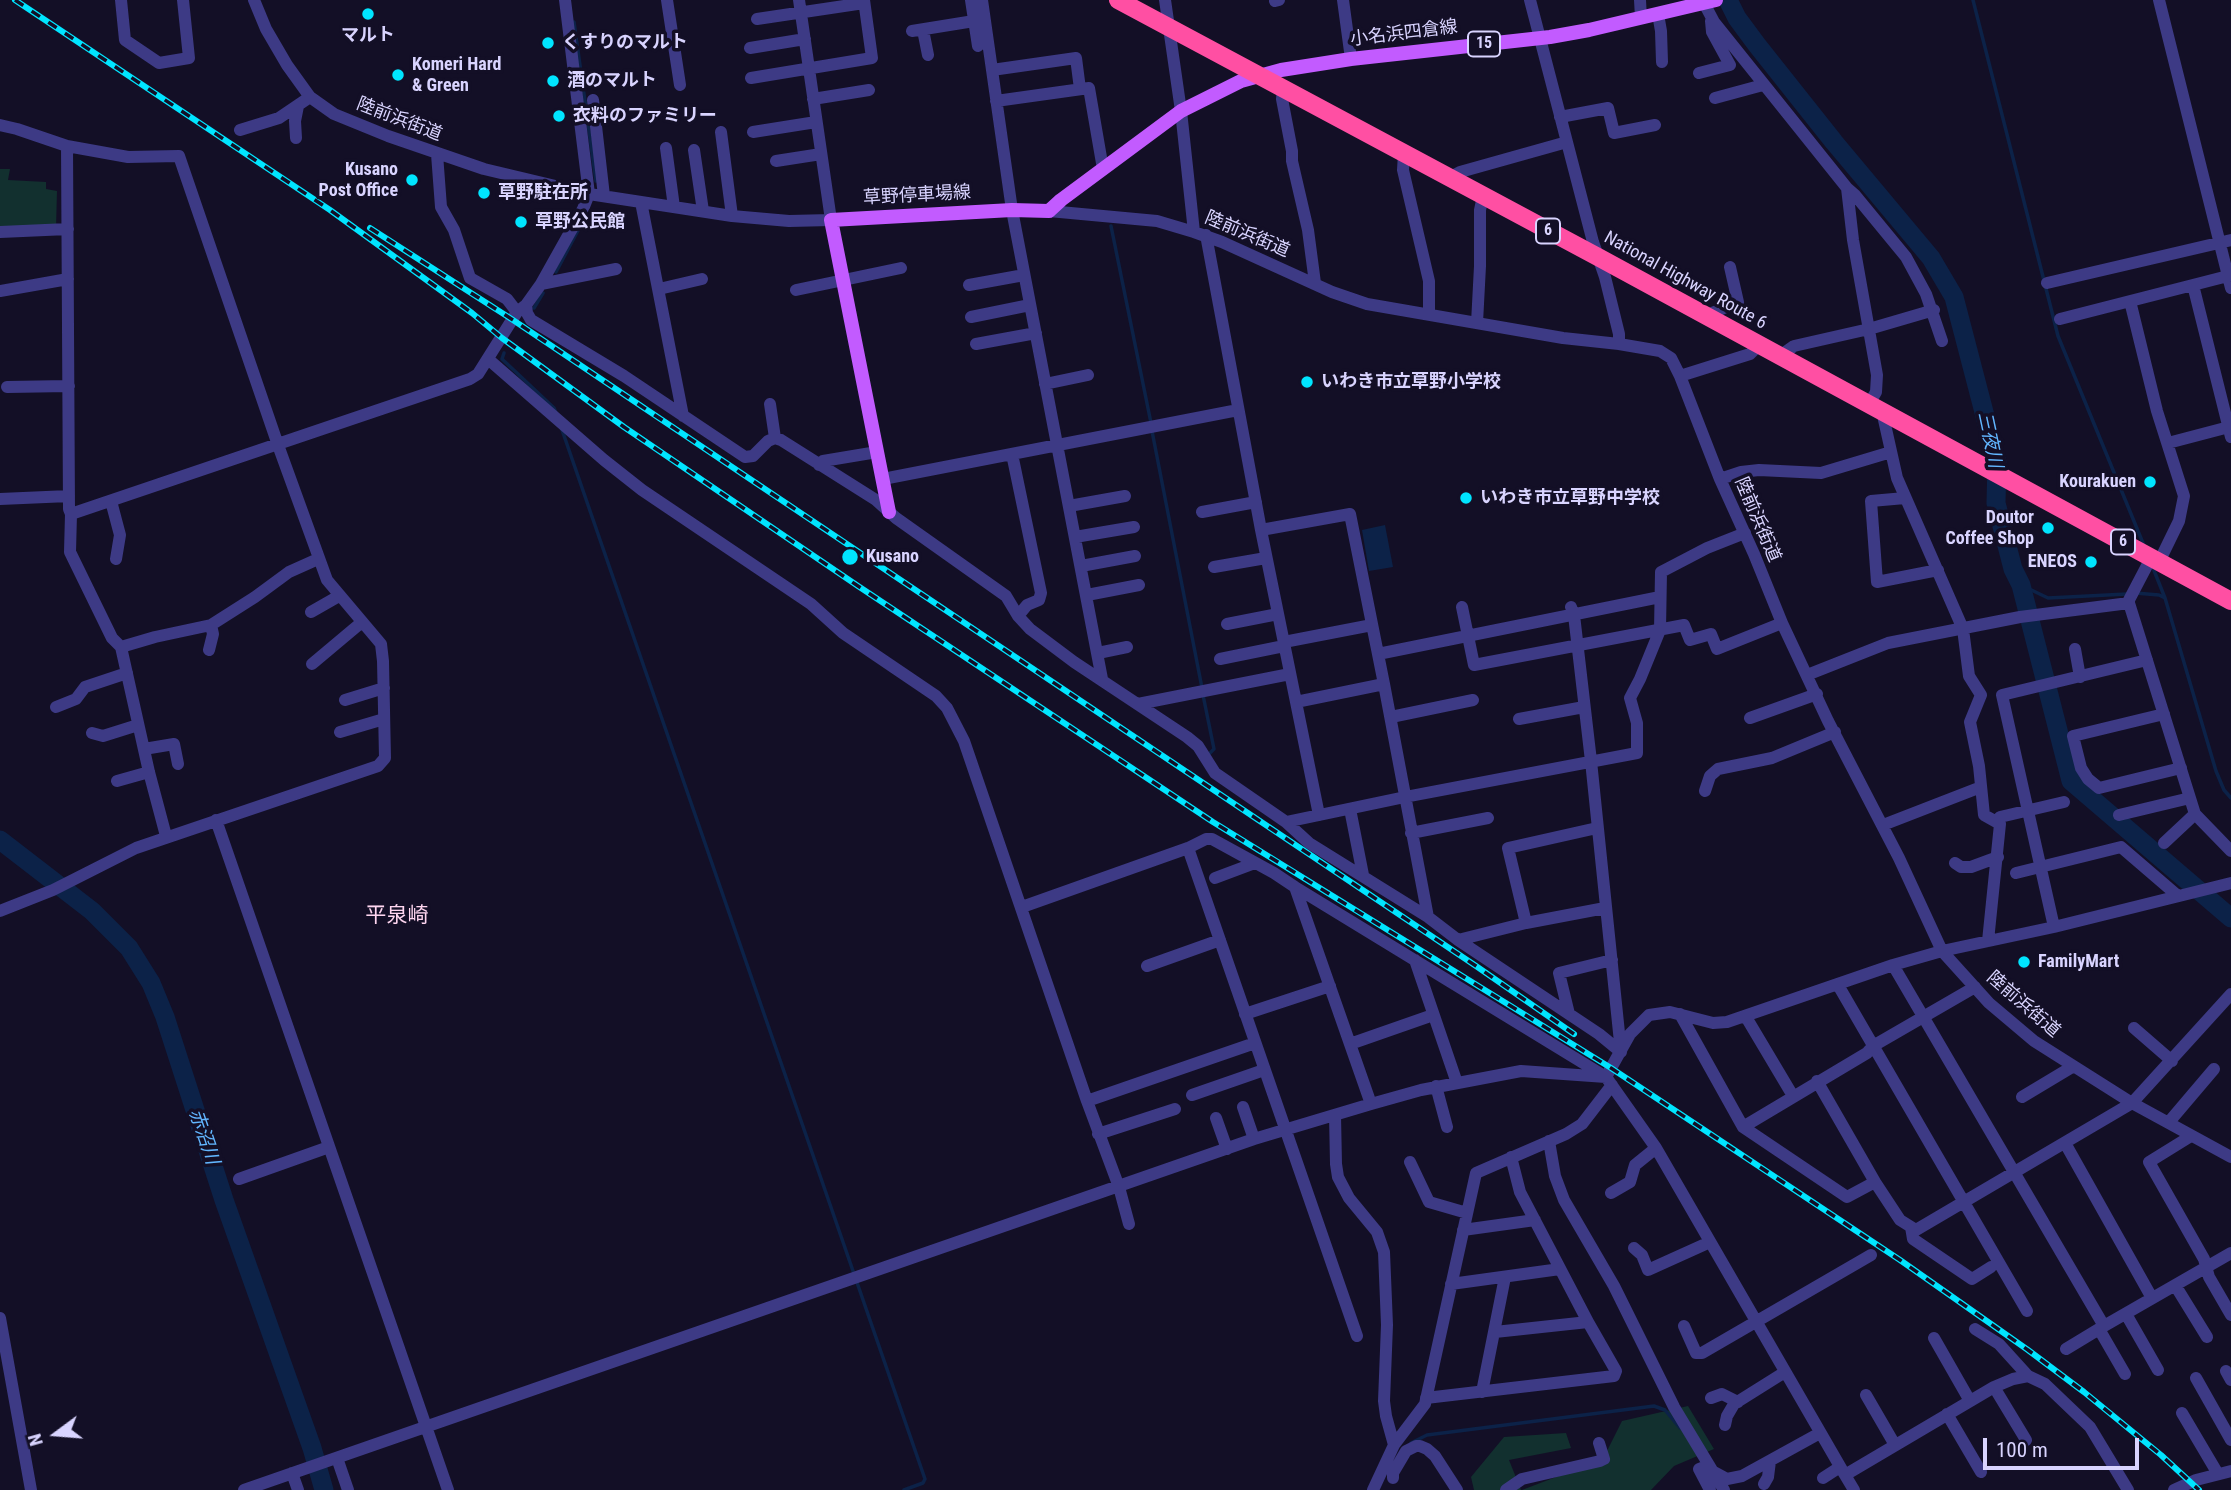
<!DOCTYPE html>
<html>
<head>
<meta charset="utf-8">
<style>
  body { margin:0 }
  #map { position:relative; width:2231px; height:1490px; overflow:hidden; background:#130f26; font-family:"Roboto Condensed",sans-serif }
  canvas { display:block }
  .north { position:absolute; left:21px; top:1399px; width:70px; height:70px; -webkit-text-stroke:5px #130f26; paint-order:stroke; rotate:254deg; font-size:19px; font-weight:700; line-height:28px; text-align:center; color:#d9d4ff }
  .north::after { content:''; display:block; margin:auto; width:24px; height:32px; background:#d9d4ff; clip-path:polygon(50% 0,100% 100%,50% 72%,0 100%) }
  .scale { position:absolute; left:1983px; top:1438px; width:156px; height:32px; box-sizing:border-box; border:4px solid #d9d4ff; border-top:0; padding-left:9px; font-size:21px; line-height:24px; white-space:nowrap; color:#d9d4ff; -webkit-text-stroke:5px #130f26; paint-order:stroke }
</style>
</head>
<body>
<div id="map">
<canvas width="2231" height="1490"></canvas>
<div class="north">N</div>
<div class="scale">100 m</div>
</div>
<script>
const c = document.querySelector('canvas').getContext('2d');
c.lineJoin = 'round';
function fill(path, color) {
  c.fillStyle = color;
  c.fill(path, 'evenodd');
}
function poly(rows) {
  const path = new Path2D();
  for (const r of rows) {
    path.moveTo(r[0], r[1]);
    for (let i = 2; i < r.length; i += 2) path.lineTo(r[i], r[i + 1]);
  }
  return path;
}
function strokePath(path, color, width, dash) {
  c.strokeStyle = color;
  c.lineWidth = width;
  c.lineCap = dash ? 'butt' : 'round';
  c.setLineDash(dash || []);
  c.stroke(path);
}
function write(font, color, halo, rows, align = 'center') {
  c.font = font + ' "Roboto Condensed","Noto Sans JP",sans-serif';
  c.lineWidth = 7;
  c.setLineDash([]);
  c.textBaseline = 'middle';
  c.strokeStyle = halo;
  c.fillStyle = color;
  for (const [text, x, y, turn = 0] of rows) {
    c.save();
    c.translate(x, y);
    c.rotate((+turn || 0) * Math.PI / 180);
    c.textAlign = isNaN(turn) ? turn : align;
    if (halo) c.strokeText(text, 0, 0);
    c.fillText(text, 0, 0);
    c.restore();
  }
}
const green = poly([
  [0,169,10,169,8,180,46,182,46,189,57,191,56,228,0,228],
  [1688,1406,1714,1449,1674,1466,1651,1490,1522,1490,1603,1459,1622,1421],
  [1566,1433,1571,1448,1509,1460,1521,1490,1474,1490,1471,1477,1504,1437]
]);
const water = poly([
  [1385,525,1393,567,1369,571,1362,530]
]);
const stream = poly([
  [1973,0,2058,336,2145,548],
  [574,22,596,181],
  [1111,226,1151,423],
  [556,272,583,221],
  [534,308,543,293],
  [504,353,502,359,554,408,556,413],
  [561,427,925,1479,923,1483,904,1490],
  [1152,431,1202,688],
  [2153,568,2165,598],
  [2021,585,2048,598,2127,594],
  [2135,593,2159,595,2165,598,2216,771,2224,790,2231,798],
  [1203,695,1214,749,1209,754],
  [1411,1443,1427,1435,1654,1406,1665,1410,1680,1428]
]);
const river = poly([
  [1728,0,1737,18,1757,45,1834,142,1931,258,1954,297,1997,462,1996,503,2013,569,2021,585,2071,781,2231,918],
  [0,840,92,911,129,948,151,983,165,1017,224,1200,312,1448,324,1490]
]);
const minor = poly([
  [121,0,125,40,159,63,189,58,183,0],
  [254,0,266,29,287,65,310,97,334,114,388,136,484,169,589,194,732,216,789,221,831,220,799,0],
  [565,0,589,194,583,209,541,284,526,305,527,313,531,320,624,376,745,457,753,456,768,441,775,438,781,440,876,500,896,518,1006,596,1018,616,1030,629,1074,662,1187,737,1198,746,1215,773,1286,822,1309,843,1428,917,1458,940,1599,1034,1621,1052],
  [667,0,680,85],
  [971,0,978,46],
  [982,0,1012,210,1102,679],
  [1165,0,1181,111,1194,232],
  [1343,0,1351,59],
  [1530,0,1593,242,1605,277,1619,334,1619,344],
  [1640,0,1641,18],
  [2159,0,2231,288],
  [1275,1,1279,0],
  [1704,3,1714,22,1847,188,1853,240,1877,375,1876,392,1869,404],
  [1658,14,1661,31,1662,62],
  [757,19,864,3],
  [923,30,928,55],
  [912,31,974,21],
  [750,48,805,39],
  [992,70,1076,58,1080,89],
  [1699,73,1730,65,1712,32,1711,21],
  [751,78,872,58,864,0],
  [1283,88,1282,99,1292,151,1292,161,1308,230,1315,283],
  [1715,98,1763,85],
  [813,99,869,90],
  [593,100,604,196],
  [996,101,1089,88,1103,169],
  [1560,117,1608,108,1614,133,1655,125],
  [0,125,17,129,67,146,128,157,179,156,278,445,327,580,381,644,383,661,385,758,378,766,136,848,53,890,0,911],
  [240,130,279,118,310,97],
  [721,132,732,216],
  [753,132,816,122],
  [296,138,295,121,298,106],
  [67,146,69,509,71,514,470,379,478,374,517,312,526,305],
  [666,148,674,207],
  [694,150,703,211],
  [1404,153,1403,170,1429,281,1429,313],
  [437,154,441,207,454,230,470,278,507,299,517,312],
  [776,161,821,154],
  [1449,178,1460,172,1567,142],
  [1847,188,1855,195,1906,257,1926,294,1942,341],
  [641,202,683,416],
  [1049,211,1157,221,1194,232,1222,242,1332,292,1367,304,1563,338,1619,344,1660,351,1671,358,1680,376,1720,479,1754,554,1782,623,1828,721,1899,858,1942,951,1989,1003,2034,1041,2132,1103,2231,1157],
  [0,232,68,229],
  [1206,235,1261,530,1319,815],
  [2047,283,2231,240],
  [541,284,616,269],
  [969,285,1024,275],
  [2193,285,2231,437],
  [659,289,702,279],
  [796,290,901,268],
  [0,291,68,279],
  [2130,301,2157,411,2184,496,2179,521,2159,562],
  [1705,316,1738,302,1730,267],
  [971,317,1030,305],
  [2060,319,2228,276],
  [1477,323,1480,266,1480,210,1483,196],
  [976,344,1036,333],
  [1780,356,1794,346,1869,329,1934,310],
  [488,359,604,460,642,490,811,604,843,633,936,696,947,708,964,741,1087,1101,1119,1187,1129,1224],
  [1680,376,1750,354,1759,345],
  [1045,384,1088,375],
  [7,387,69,386],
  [770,404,775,438],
  [1882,411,1897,478,1963,629,1969,676,1981,695,1970,722,1979,766,1984,815,2000,824,1988,941],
  [2168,443,2229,427],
  [1012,454,1041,593,1039,600,1027,605,1018,616],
  [819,465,823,461,877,452],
  [883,479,1238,410],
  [1720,479,1741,472,1759,470,1821,473,1891,452],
  [1905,498,1871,501,1877,582,1938,570],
  [0,499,69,496],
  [111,501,120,535,116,559],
  [1069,506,1125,496],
  [1202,512,1256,502],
  [71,514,70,552,112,638,121,647,149,772,166,836],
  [1261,530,1350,514,1384,684,1428,917],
  [1075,537,1134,527],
  [2151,558,2129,600,2129,603,2195,814,2231,851],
  [1081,566,1135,556],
  [1214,567,1266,558],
  [1087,595,1139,585],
  [1462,607,1474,665,1684,625,1690,640,1711,634,1717,649,1782,623],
  [1571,607,1574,615,1591,761,1621,1052],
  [311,612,339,596],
  [1227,624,1278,614],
  [1284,642,1372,625],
  [121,647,155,637,211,625,255,597,289,572,318,559],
  [2075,649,2080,677],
  [209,650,213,634,211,625],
  [1098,653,1127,647],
  [1378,654,1660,597],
  [1220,659,1284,646],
  [312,664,362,622],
  [1807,675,1888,643,2020,617,2129,603],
  [345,700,384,688],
  [1296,702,1384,684],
  [1138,704,1290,674],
  [56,707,76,699,85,687,127,673],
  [2164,714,2073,736,2081,768,2088,779,2099,788,2181,768],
  [1391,717,1473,700],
  [1750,718,1817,694],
  [1519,719,1584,707],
  [340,732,384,719],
  [92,733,103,736,138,725],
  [144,749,174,744,178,764],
  [117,781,149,772],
  [1705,791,1710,776,1718,769,1772,758,1835,732],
  [1350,809,1363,875],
  [2119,815,2190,798],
  [2000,817,2064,802],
  [216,820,448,1490],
  [1286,822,1405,797,1637,753,1637,723,1630,698,1640,679,1660,630,1661,572,1707,548,1745,533],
  [1883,825,1981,787],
  [1411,833,1488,818],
  [2164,843,2195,814],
  [1188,848,1357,1336],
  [1955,863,1961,867,1971,867,1998,857],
  [2016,873,2121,847,2178,896],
  [1215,878,1255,863],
  [1295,887,1606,1077,1656,1148,1845,1475,1994,1387,2013,1379,2028,1376,2045,1384,2090,1427,2128,1490],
  [1022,907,1188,848,1206,839,1212,839,1274,873,1295,887,1371,1104],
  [1526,923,1508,848,1597,828],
  [2054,927,2002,695,2147,660],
  [1458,940,1526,923,1605,908],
  [1415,960,1457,1083],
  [1893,965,2104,1326,2231,1253],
  [1147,966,1220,940],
  [1838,985,2027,1311],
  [1245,1014,1330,986],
  [1569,1014,1559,973,1612,960],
  [1680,1014,1743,1127,1847,1197,1875,1182],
  [1746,1017,1793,1096],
  [2134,1028,2172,1061],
  [1350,1044,1433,1015],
  [1817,1081,1875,1182,1900,1220,1916,1230,2132,1103,2231,994],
  [1436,1086,1447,1127],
  [1192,1095,1264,1070],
  [2022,1097,2072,1067],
  [1087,1101,1255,1043],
  [1243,1107,1254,1139],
  [1335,1115,1336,1164,1338,1177,1349,1198,1377,1232,1384,1252,1387,1325,1384,1401,1386,1416,1394,1445,1373,1490],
  [1216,1118,1227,1149],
  [2169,1122,2214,1069],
  [1743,1127,1867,1053,1873,1046,1975,987],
  [1098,1134,1175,1109],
  [2191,1136,2149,1162,2204,1259,2209,1277,2231,1315],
  [1549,1141,1555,1176,1564,1200,1614,1286,1674,1407,1724,1490],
  [2065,1143,2152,1298],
  [1410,1162,1429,1202,1467,1213],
  [239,1179,329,1147],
  [1611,1193,1630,1182,1635,1165,1656,1148],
  [1911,1227,1913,1239,1972,1279,1991,1267],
  [1463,1230,1535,1220],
  [1634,1248,1642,1255,1648,1270,1710,1242],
  [1451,1284,1560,1269],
  [2175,1285,2207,1337],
  [2126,1314,2158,1370],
  [0,1318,31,1490],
  [1684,1326,1696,1353,1702,1353,1871,1255],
  [1975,1329,1999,1344,2028,1376],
  [2099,1329,2125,1374],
  [1495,1332,1588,1322],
  [1934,1338,1970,1401],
  [2066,1349,2104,1326],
  [2226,1371,2231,1380],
  [2196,1378,2231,1440],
  [1994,1387,2026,1440],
  [1482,1392,1505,1277],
  [1866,1395,1895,1445],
  [1426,1398,1614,1376,1616,1371,1588,1322,1520,1192,1511,1157],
  [1711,1398,1722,1394,1738,1402],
  [2182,1413,2218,1474],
  [1947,1414,1981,1472],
  [1725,1425,1727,1416,1734,1404,1785,1372],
  [1394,1445,1425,1404,1476,1173,1566,1134,1582,1124,1612,1085],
  [337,1458,348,1490],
  [1709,1465,1699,1469,1710,1490],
  [1714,1472,1727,1479,1742,1476,1820,1433],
  [292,1473,298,1490],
  [1845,1475,1854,1490],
  [1393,1478,1393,1473,1406,1451,1416,1446,1420,1446,1427,1449,1435,1456,1457,1490],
  [1823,1478,1840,1467],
  [1764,1484,1768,1477,1770,1461],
  [244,1490,1254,1139,1371,1104,1421,1090,1521,1071,1606,1077,1630,1034,1649,1015,1670,1012,1713,1023,1727,1022,1893,965,1942,951,2054,927,2231,883],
  [1506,1490,1522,1479,1600,1461,1604,1459,1599,1443],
  [2174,1490,2196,1480,2231,1471]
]);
const major = poly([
  [889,512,831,220,1012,210,1049,211,1061,200,1181,111,1241,81,1281,70,1351,59,1550,37,1589,30,1716,0]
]);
const highway = poly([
  [1118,0,1598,257,2231,601]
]);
const rail = poly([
  [15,0,330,210,472,313,502,338,624,427,858,586,1213,822,1611,1068,1900,1260,2028,1350,2084,1392,2161,1455,2199,1490],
  [370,228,513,320,1476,966,1574,1034]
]);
const markers = [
  [368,14,7,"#00e5ff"],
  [548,43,7,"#00e5ff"],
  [398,75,7,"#00e5ff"],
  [553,81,7,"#00e5ff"],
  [559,116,7,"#00e5ff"],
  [412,180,7,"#00e5ff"],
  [484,193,7,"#00e5ff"],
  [521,222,7,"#00e5ff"],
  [1307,382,7,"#00e5ff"],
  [2150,482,7,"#00e5ff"],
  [1466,498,7,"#00e5ff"],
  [2048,528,7,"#00e5ff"],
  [850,557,9,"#00e5ff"],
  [2091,562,7,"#00e5ff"],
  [2024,962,7,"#00e5ff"]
];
const shields = [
  [1484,44,32],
  [1548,231,24],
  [2123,542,24]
];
const shieldNames = [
  ["15",1484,44],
  ["6",1548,231],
  ["6",2123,542]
];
const streetNames = [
  ["小名浜四倉線",1404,34,-7],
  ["陸前浜街道",399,120,21],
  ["草野停車場線",917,196,-3],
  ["陸前浜街道",1247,235,23],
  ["National Highway Route 6",1685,281,29],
  ["陸前浜街道",1757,520,67],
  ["陸前浜街道",2023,1005,41]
];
const poiNames = [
  ["マルト",368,36,"center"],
  ["くすりのマルト",562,43],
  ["Komeri Hard",412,65],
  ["& Green",412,86],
  ["酒のマルト",567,81],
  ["衣料のファミリー",573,116],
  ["Kusano",398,170,"right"],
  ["Post Office",398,191,"right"],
  ["草野駐在所",498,193],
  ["草野公民館",535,222],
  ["いわき市立草野小学校",1321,382],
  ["Kourakuen",2136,482,"right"],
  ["いわき市立草野中学校",1480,498],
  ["Doutor",2034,518,"right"],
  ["Coffee Shop",2034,539,"right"],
  ["Kusano",866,557],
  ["ENEOS",2077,562,"right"],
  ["FamilyMart",2038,962]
];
const waterNames = [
  ["三夜川",1989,440,78],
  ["赤沼川",203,1137,71]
];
const quarterNames = [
  ["平泉崎",397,917]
];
fill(green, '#12302f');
fill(water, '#0c2248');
strokePath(stream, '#0c2248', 3.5);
strokePath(river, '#0c2248', 19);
strokePath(minor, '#3d3a85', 12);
strokePath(major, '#c25bff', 14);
strokePath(highway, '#ff4fa3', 18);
strokePath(rail, '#00e5ff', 6);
strokePath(rail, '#130f26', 3.5, [10]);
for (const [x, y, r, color] of markers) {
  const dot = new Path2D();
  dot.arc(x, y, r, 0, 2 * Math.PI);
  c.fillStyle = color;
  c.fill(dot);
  strokePath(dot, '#130f26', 2.5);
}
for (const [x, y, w] of shields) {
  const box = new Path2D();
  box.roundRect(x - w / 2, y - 12.5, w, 25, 5);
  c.fillStyle = '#130f26';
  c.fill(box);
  strokePath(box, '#d9d4ff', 2);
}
write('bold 16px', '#d9d4ff', null, shieldNames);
write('18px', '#d9d4ff', '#130f26', streetNames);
write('bold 18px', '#d9d4ff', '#130f26', poiNames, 'left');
write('italic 19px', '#62b6ff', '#130f26', waterNames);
write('21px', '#ffd6f0', '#130f26', quarterNames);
</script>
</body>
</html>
